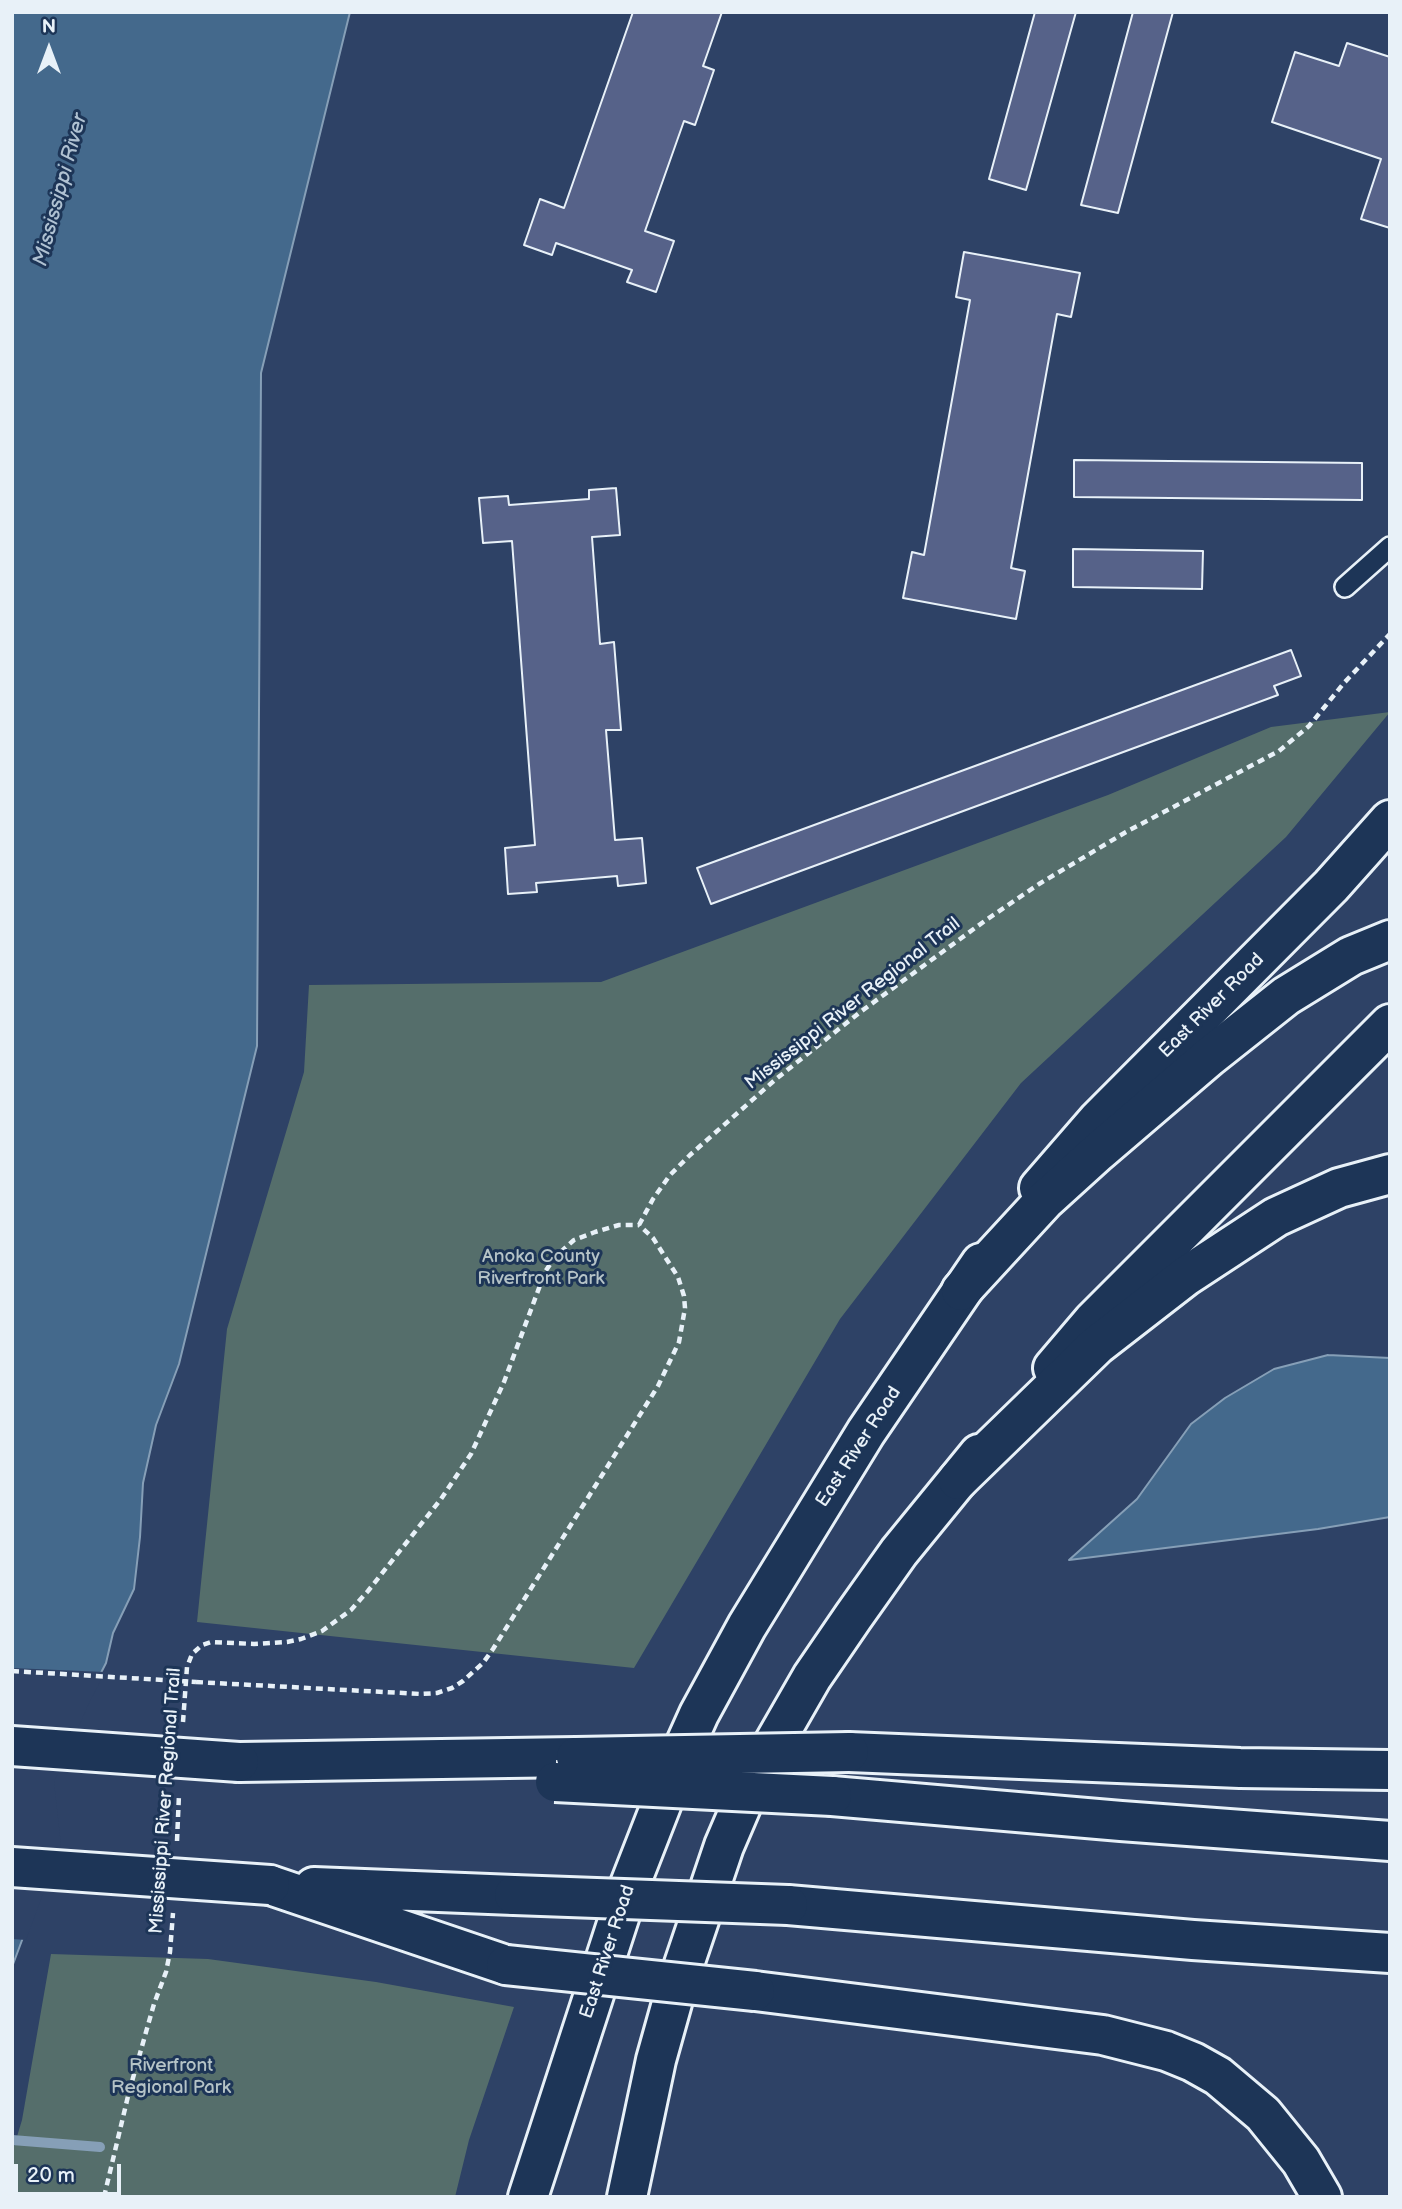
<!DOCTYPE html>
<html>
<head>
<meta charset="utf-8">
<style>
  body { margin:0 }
  #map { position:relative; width:1402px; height:2209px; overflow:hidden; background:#2e4266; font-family:"Balsamiq Sans",sans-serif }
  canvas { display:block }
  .frame { position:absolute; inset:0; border:14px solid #e8f1f8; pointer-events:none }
  .north { position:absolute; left:14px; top:14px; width:70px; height:70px; -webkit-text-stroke:5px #1d3557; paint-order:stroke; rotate:0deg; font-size:19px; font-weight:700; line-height:28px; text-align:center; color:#e8f1f8 }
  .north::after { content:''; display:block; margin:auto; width:24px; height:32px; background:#e8f1f8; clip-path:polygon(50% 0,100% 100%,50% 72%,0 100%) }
  .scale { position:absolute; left:14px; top:2164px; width:107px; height:32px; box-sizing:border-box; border:4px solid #e8f1f8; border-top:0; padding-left:9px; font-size:21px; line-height:24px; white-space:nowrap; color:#e8f1f8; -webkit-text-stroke:5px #1d3557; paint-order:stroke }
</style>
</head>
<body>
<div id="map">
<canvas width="1402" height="2209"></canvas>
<div class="frame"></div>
<div class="north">N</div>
<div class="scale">20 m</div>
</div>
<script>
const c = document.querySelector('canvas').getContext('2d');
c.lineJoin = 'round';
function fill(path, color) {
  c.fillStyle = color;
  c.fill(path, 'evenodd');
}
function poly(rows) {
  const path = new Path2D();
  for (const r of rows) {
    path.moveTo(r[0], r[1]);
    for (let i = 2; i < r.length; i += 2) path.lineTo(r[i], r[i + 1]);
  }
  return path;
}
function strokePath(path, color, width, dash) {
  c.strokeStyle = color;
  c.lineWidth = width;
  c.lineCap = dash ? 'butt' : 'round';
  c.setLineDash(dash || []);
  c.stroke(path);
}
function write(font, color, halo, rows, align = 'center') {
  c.font = font + ' "Balsamiq Sans",sans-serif';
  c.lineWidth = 6;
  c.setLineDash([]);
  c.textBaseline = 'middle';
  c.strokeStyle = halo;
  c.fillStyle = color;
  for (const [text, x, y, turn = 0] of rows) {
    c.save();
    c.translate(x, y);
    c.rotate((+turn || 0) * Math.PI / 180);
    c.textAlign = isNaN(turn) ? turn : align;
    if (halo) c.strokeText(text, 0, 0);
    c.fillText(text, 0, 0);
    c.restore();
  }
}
const green = poly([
  [1390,712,1286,837,1021,1083,840,1319,634,1668,197,1622,227,1329,304,1072,309,985,601,982,1108,795,1271,727],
  [51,1954,208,1959,376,1982,514,2007,469,2140,455,2197,12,2197,12,2153,22,2120]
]);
const water = poly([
  [12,12,350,12,261,373,257,1046,179,1364,156,1425,143,1483,140,1537,134,1589,113,1633,106,1663,87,1700,50,1781,58,1844,12,1967,12,12],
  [1328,1355,1390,1358,1390,1517,1318,1529,1069,1560,1137,1499,1191,1424,1225,1398,1274,1369,1328,1355]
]);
const pier = poly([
  [12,1668,105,1672,90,1701,54,1782,61,1845,26,1940,12,1939]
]);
const stream = poly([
  [12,2140,100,2147]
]);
const building = poly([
  [633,12,722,12,703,66,714,70,695,125,684,121,645,231,674,241,656,292,627,282,632,270,556,243,552,255,524,245,540,199,564,208,633,12],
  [1035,12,1076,12,1026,190,989,179,1035,12],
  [1133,12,1173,12,1118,213,1081,205,1133,12],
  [1347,43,1390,57,1390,228,1361,219,1381,159,1272,122,1295,52,1339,66,1347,43],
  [964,252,1080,273,1071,317,1057,314,1011,568,1025,571,1016,619,903,598,912,552,924,555,970,300,956,297,964,252],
  [1074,460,1362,463,1362,500,1074,497,1074,460],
  [616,488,620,535,592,537,600,644,614,642,621,730,606,730,615,840,642,838,646,883,618,886,617,876,536,883,537,892,508,894,505,848,535,845,512,541,483,543,479,498,508,496,509,505,589,499,589,490,616,488],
  [1073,549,1203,551,1202,589,1073,587,1073,549],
  [1291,650,1301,676,1274,686,1278,695,711,904,697,868,1291,650]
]);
const path = poly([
  [639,1225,653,1199,670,1175,690,1155,776,1079,859,1013,986,920,1039,884,1126,832,1279,751,1309,726,1344,683,1390,634],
  [196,1682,421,1694,437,1693,452,1688,463,1681,483,1663,493,1649,658,1386,679,1342,685,1308,684,1296,678,1277,653,1238,639,1225],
  [183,1722,187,1667,192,1654,202,1645,211,1642,254,1644,287,1642,301,1639,322,1631,351,1610,368,1591,441,1499,471,1454,504,1382,545,1272,555,1257,574,1240,595,1232,619,1225,639,1225],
  [177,1841,179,1794],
  [104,2197,129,2092,154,2004,166,1972,170,1952,173,1913]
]);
const lane = poly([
  [1345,587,1390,547]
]);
const secondary = poly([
  [1039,1188,1098,1120,1331,886,1390,820],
  [1053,1368,1093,1321,1390,1024],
  [528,2197,629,1887,681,1754,699,1714,747,1626,866,1432,981,1263],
  [627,2197,656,2060,677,1985,724,1846,751,1783,812,1677,853,1617,899,1552,979,1454]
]);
const highway = poly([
  [961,1291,1044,1201,1098,1152,1209,1057,1286,996,1351,956,1390,940],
  [958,1480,1097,1345,1186,1276,1276,1217,1339,1188,1390,1174],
  [849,1752,1240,1768,1390,1770],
  [239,1762,576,1757],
  [832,1796,1121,1821,1390,1841],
  [270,1885,506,1965],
  [314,1887,514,1895],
  [788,1905,1193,1940,1390,1953],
  [755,1991,1103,2035,1166,2051,1193,2062,1218,2076,1263,2114,1301,2161,1322,2197]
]);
const pathBridge = poly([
  [12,1671,196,1682]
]);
const highwayBridge = poly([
  [12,1746,239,1762],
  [576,1757,849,1752],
  [555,1782,832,1796],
  [12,1867,270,1885],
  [514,1895,788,1905],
  [506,1965,755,1991]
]);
const streetNames = [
  ["Mississippi River Regional Trail",853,1004,-38],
  ["East River Road",1212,1006,-45],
  ["East River Road",859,1447,-57],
  ["Mississippi River Regional Trail",166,1801,-86],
  ["East River Road",608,1952,-72]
];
const parkNames = [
  ["Anoka County",541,1257],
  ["Riverfront Park",541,1279],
  ["Riverfront",171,2066],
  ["Regional Park",171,2088]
];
const waterNames = [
  ["Mississippi River",61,190,-75]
];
fill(green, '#556e6b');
fill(water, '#44698c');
strokePath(water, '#869fb7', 2);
fill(pier, '#2e4266');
strokePath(stream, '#869fb7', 10);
fill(building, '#566289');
strokePath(building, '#e8f1f8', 2);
strokePath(lane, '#e8f1f8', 24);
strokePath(secondary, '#e8f1f8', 44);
strokePath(highway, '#e8f1f8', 44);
strokePath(path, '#e8f1f8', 4.5, [7, 5]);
strokePath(lane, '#1d3557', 19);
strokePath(secondary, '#1d3557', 38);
strokePath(highway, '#1d3557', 38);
strokePath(highwayBridge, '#e8f1f8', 44, []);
strokePath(pathBridge, '#e8f1f8', 4.5, [7, 5]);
strokePath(highwayBridge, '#1d3557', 38);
write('19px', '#e8f1f8', '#1d3557', streetNames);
write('19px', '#b5c3c7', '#1d3557', parkNames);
write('italic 21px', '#afc1d2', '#1d3557', waterNames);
</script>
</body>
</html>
